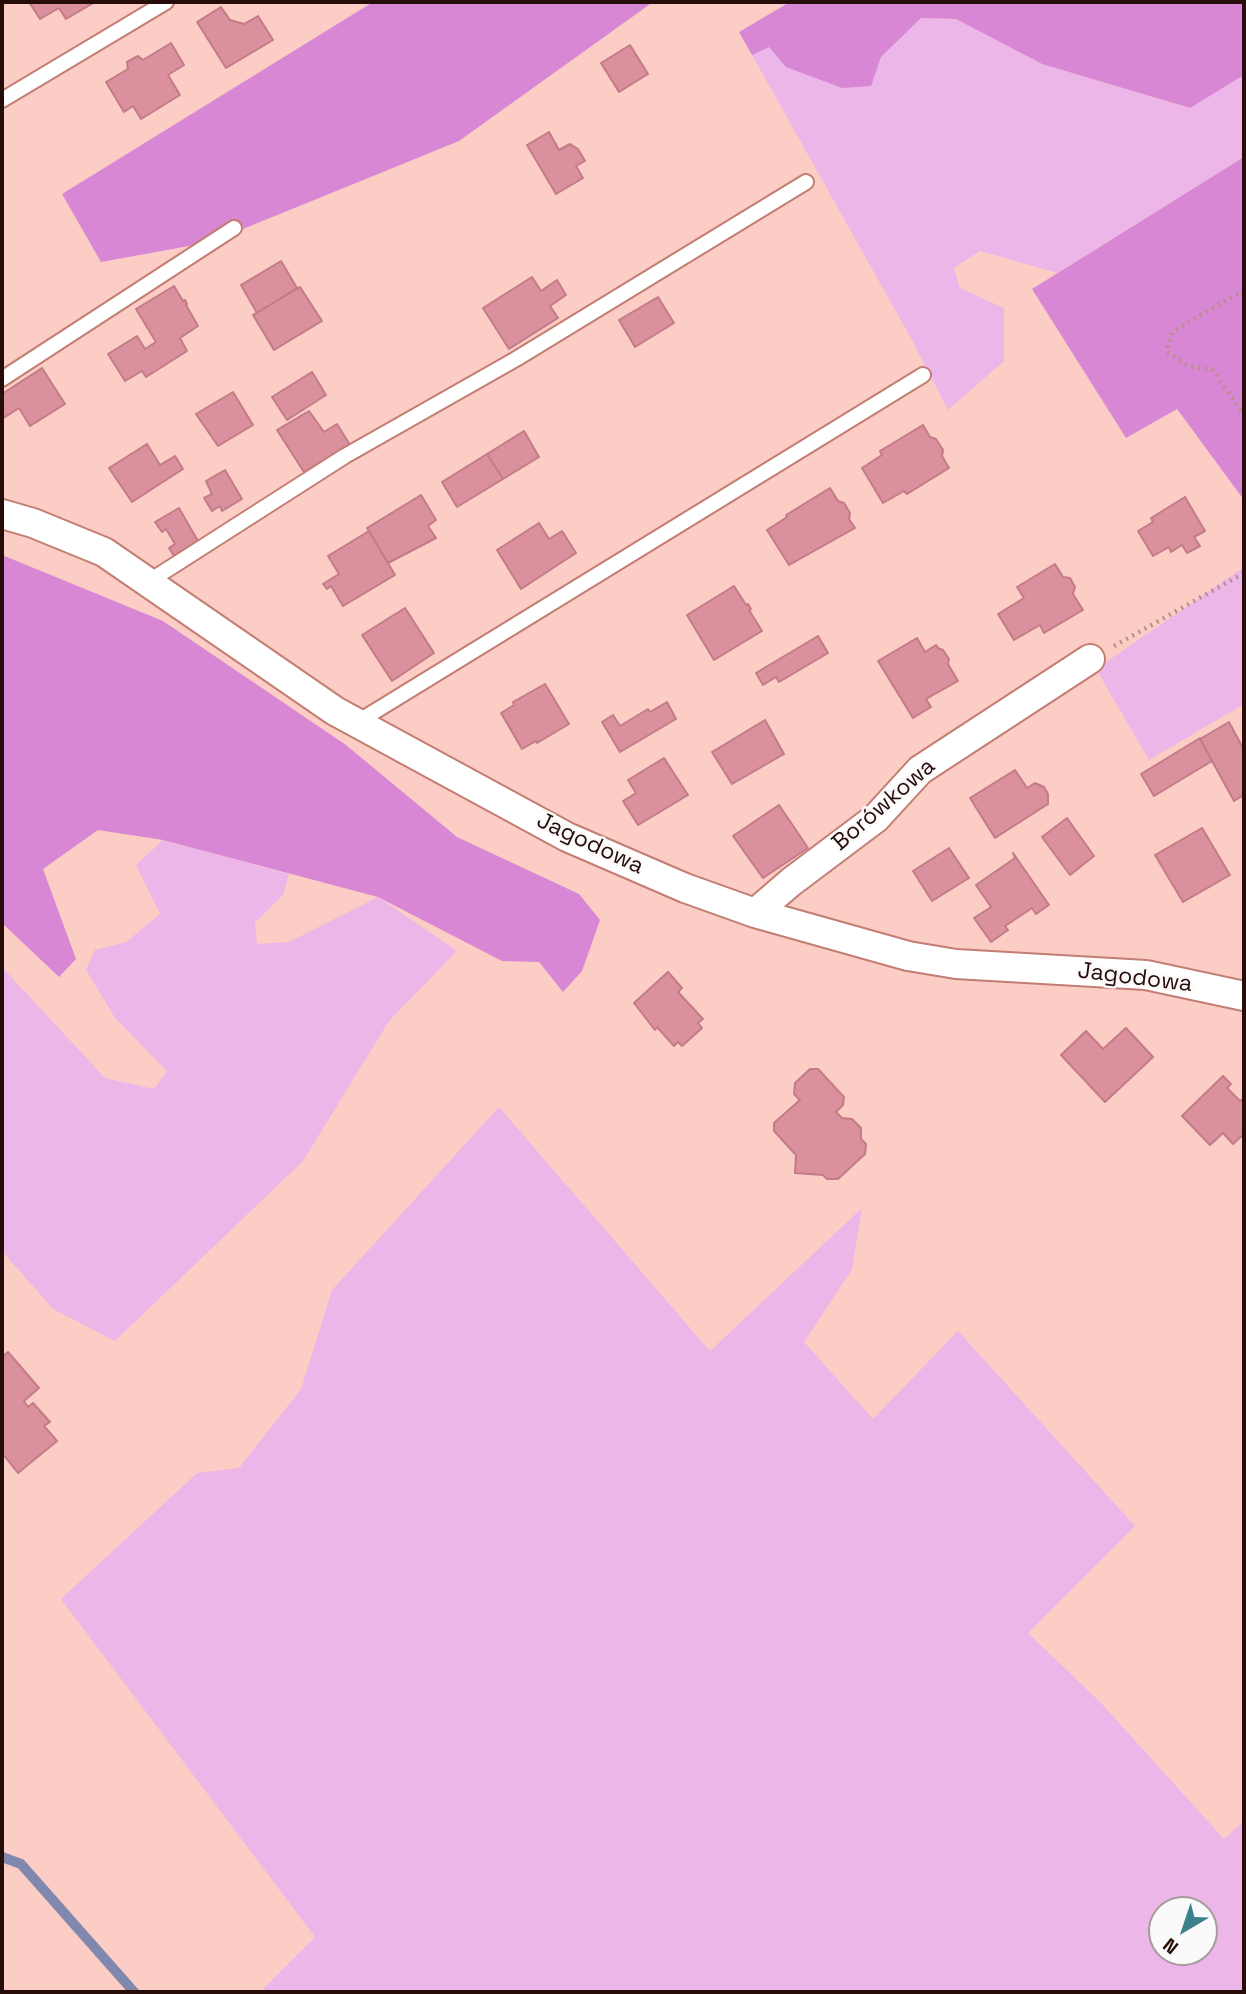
<!DOCTYPE html>
<html>
<head>
<meta charset="utf-8">
<style>
  body { margin:0 }
  #map { position:relative; width:1246px; height:1994px; overflow:hidden; background:#fbcdc5; font-family:"Space Grotesk",sans-serif }
  canvas { display:block }
  .frame { position:absolute; inset:0; border:4px solid #270d09; pointer-events:none }
  .north { position:absolute; left:1148px; top:1896px; width:70px; height:70px; box-sizing:border-box; background:#fafafa; border:2px solid #a69b9a; border-radius:50%; rotate:219deg; font-size:19px; font-weight:700; line-height:28px; text-align:center; color:#270d09 }
  .north::after { content:''; display:block; margin:auto; width:24px; height:32px; background:#3b818c; clip-path:polygon(50% 0,100% 100%,50% 72%,0 100%) }
</style>
</head>
<body>
<div id="map">
<canvas width="1246" height="1994"></canvas>
<div class="frame"></div>
<div class="north">N</div>
</div>
<script>
const c = document.querySelector('canvas').getContext('2d');
c.lineJoin = 'round';
function fill(path, color) {
  c.fillStyle = color;
  c.fill(path, 'evenodd');
}
function poly(rows) {
  const path = new Path2D();
  for (const r of rows) {
    path.moveTo(r[0], r[1]);
    for (let i = 2; i < r.length; i += 2) path.lineTo(r[i], r[i + 1]);
  }
  return path;
}
function strokePath(path, color, width, dash) {
  c.strokeStyle = color;
  c.lineWidth = width;
  c.lineCap = dash ? 'butt' : 'round';
  c.setLineDash(dash || []);
  c.stroke(path);
}
function write(font, color, halo, rows, align = 'center') {
  c.font = font + ' "Space Grotesk",sans-serif';
  c.lineWidth = 5;
  c.setLineDash([]);
  c.textBaseline = 'middle';
  c.strokeStyle = halo;
  c.fillStyle = color;
  for (const [text, x, y, turn = 0] of rows) {
    c.save();
    c.translate(x, y);
    c.rotate((+turn || 0) * Math.PI / 180);
    c.textAlign = isNaN(turn) ? turn : align;
    if (halo) c.strokeText(text, 0, 0);
    c.fillText(text, 0, 0);
    c.restore();
  }
}
const green = poly([
  [920,18,956,19,1042,64,1189,108,1244,75,1244,157,1057,273,980,251,954,268,960,288,1004,308,1004,361,948,410,913,342,752,55,769,46,881,57],
  [1244,567,1244,704,1149,760,1096,669],
  [163,840,289,874,283,895,255,923,257,944,289,942,378,897,457,951,389,1021,303,1161,115,1341,53,1309,2,1251,2,967,105,1078,154,1089,167,1071,115,1018,86,970,95,950,126,942,160,914,136,865],
  [499,1107,710,1351,862,1208,852,1269,804,1342,873,1419,958,1331,1135,1526,1028,1633,1101,1703,1224,1839,1244,1821,1244,1992,260,1992,315,1937,61,1599,197,1473,239,1468,301,1389,332,1290],
  [1204,1910,1204,1952,1162,1952,1162,1910]
]);
const forest = poly([
  [373,2,653,2,459,141,211,242,101,262,62,194],
  [790,2,1244,2,1244,75,1190,108,1042,64,956,19,921,18,881,57,871,86,842,88,786,67,769,47,752,55,739,32],
  [1244,157,1244,500,1177,409,1126,438,1032,289],
  [2,555,163,621,346,745,457,837,579,894,600,920,582,971,563,992,539,962,502,961,378,897,163,840,98,830,43,869,76,959,59,977,2,923]
]);
const stream = poly([
  [2,1857,21,1864,134,1992]
]);
const building = poly([
  [29,2,95,2,66,19,59,8,40,19,29,2],
  [221,7,230,20,244,24,258,16,273,40,226,68,197,22,221,7],
  [171,43,184,65,168,75,180,95,141,119,133,106,124,112,106,82,128,69,127,62,138,56,143,60,171,43],
  [630,45,648,74,619,92,601,63,630,45],
  [549,132,559,150,570,144,578,149,585,161,576,166,583,178,556,194,527,145,549,132],
  [281,261,297,288,257,313,241,285,281,261],
  [532,277,541,291,557,280,566,295,550,306,558,318,509,349,483,308,532,277],
  [174,286,183,301,185,300,187,304,186,305,198,326,180,338,187,351,146,377,142,371,125,381,108,354,137,336,145,349,156,342,136,309,174,286],
  [300,287,322,321,274,350,253,315,300,287],
  [658,297,674,323,635,347,619,320,658,297],
  [42,368,65,404,30,426,19,408,2,419,2,394,42,368],
  [312,372,326,395,287,420,272,397,312,372],
  [233,392,253,425,218,446,196,414,233,392],
  [309,411,324,432,337,424,350,445,304,472,277,430,309,411],
  [923,425,930,437,936,439,943,450,942,456,949,468,907,494,904,491,883,503,862,468,882,455,880,451,923,425],
  [524,431,539,457,503,479,487,454,524,431],
  [147,444,160,465,175,456,183,469,132,502,109,468,147,444],
  [487,454,503,479,457,507,442,482,487,454],
  [225,470,242,499,222,511,220,506,212,511,204,498,212,494,206,481,225,470],
  [830,488,838,501,844,503,850,513,849,519,855,528,789,565,767,530,787,517,786,515,830,488],
  [421,495,436,520,428,526,436,538,388,563,367,528,421,495],
  [1185,497,1205,531,1194,537,1200,546,1187,553,1182,545,1171,552,1169,547,1153,556,1138,531,1153,522,1151,518,1185,497],
  [179,508,198,541,174,556,169,548,175,544,166,529,162,532,155,522,179,508],
  [539,523,549,539,562,531,576,553,521,589,497,550,539,523],
  [369,531,395,575,343,606,331,586,327,589,323,584,339,574,328,556,369,531],
  [1055,564,1063,577,1070,578,1075,587,1073,594,1083,610,1044,633,1040,625,1014,640,998,614,1024,598,1017,587,1055,564],
  [734,586,746,605,748,604,751,609,749,610,762,631,714,660,687,615,734,586],
  [405,608,434,653,392,681,362,635,405,608],
  [818,636,828,653,779,682,776,677,763,685,756,673,818,636],
  [917,638,925,652,936,645,938,648,943,650,949,659,948,664,958,681,926,699,931,707,913,718,878,661,917,638],
  [545,684,569,724,537,743,536,741,522,749,501,713,514,705,513,702,545,684],
  [667,702,676,719,620,752,602,722,613,715,620,726,648,709,650,712,667,702],
  [765,720,784,754,732,784,712,752,765,720],
  [1229,722,1244,750,1244,795,1234,801,1200,739,1229,722],
  [1200,738,1212,761,1154,796,1141,774,1200,738],
  [664,758,688,795,638,825,623,801,636,793,628,780,664,758],
  [1015,770,1027,788,1035,783,1044,787,1048,794,1048,804,995,838,970,798,1015,770],
  [779,805,808,848,763,878,733,836,779,805],
  [1067,818,1094,856,1070,875,1042,837,1067,818],
  [1202,828,1230,875,1183,902,1155,855,1202,828],
  [949,848,969,878,932,901,913,871,949,848],
  [1013,853,1049,905,1036,914,1032,908,1005,926,1008,930,991,942,974,918,991,907,976,885,1015,858,1013,853],
  [668,972,682,988,678,992,703,1019,698,1023,702,1028,682,1046,678,1042,674,1046,657,1027,655,1030,634,1003,668,972],
  [1126,1028,1153,1057,1105,1102,1061,1055,1086,1031,1103,1049,1126,1028],
  [810,1069,818,1069,844,1097,843,1105,836,1112,842,1118,852,1119,861,1128,861,1139,866,1144,865,1154,838,1179,827,1179,823,1175,795,1173,796,1155,774,1131,774,1123,800,1100,794,1094,795,1083,810,1069],
  [1223,1076,1231,1084,1227,1088,1240,1101,1244,1098,1244,1134,1233,1144,1223,1133,1210,1145,1182,1116,1223,1076],
  [8,1352,39,1388,24,1401,28,1407,33,1403,50,1422,44,1426,57,1441,18,1473,2,1453,2,1357,8,1352]
]);
const path = poly([
  [1244,290,1173,331,1166,351,1188,366,1212,369,1244,415],
  [1114,646,1244,573]
]);
const lane = poly([
  [2,100,166,2],
  [2,379,234,228],
  [148,582,345,456,516,359,806,182],
  [356,723,923,375]
]);
const street = poly([
  [2,514,33,523,104,552,335,711,567,837,685,888,755,913,908,956,956,964,1146,975,1244,996],
  [755,913,791,882,876,818,920,770,1090,659]
]);
const streetNames = [
  ["Borówkowa",884,805,-41],
  ["Jagodowa",590,844,25],
  ["Jagodowa",1135,978,7]
];
fill(green, '#ecb7e8');
fill(forest, '#d887d4');
strokePath(stream, '#8188ae', 10);
fill(building, '#db919d');
strokePath(building, '#c37b87', 2);
strokePath(lane, '#c37d72', 18);
strokePath(street, '#c37d72', 32);
strokePath(path, '#b68f88', 4.5, [2, 5]);
strokePath(lane, '#fff', 14);
strokePath(street, '#fff', 28);
write('23px', '#270d09', '#fafafa', streetNames);
</script>
</body>
</html>
